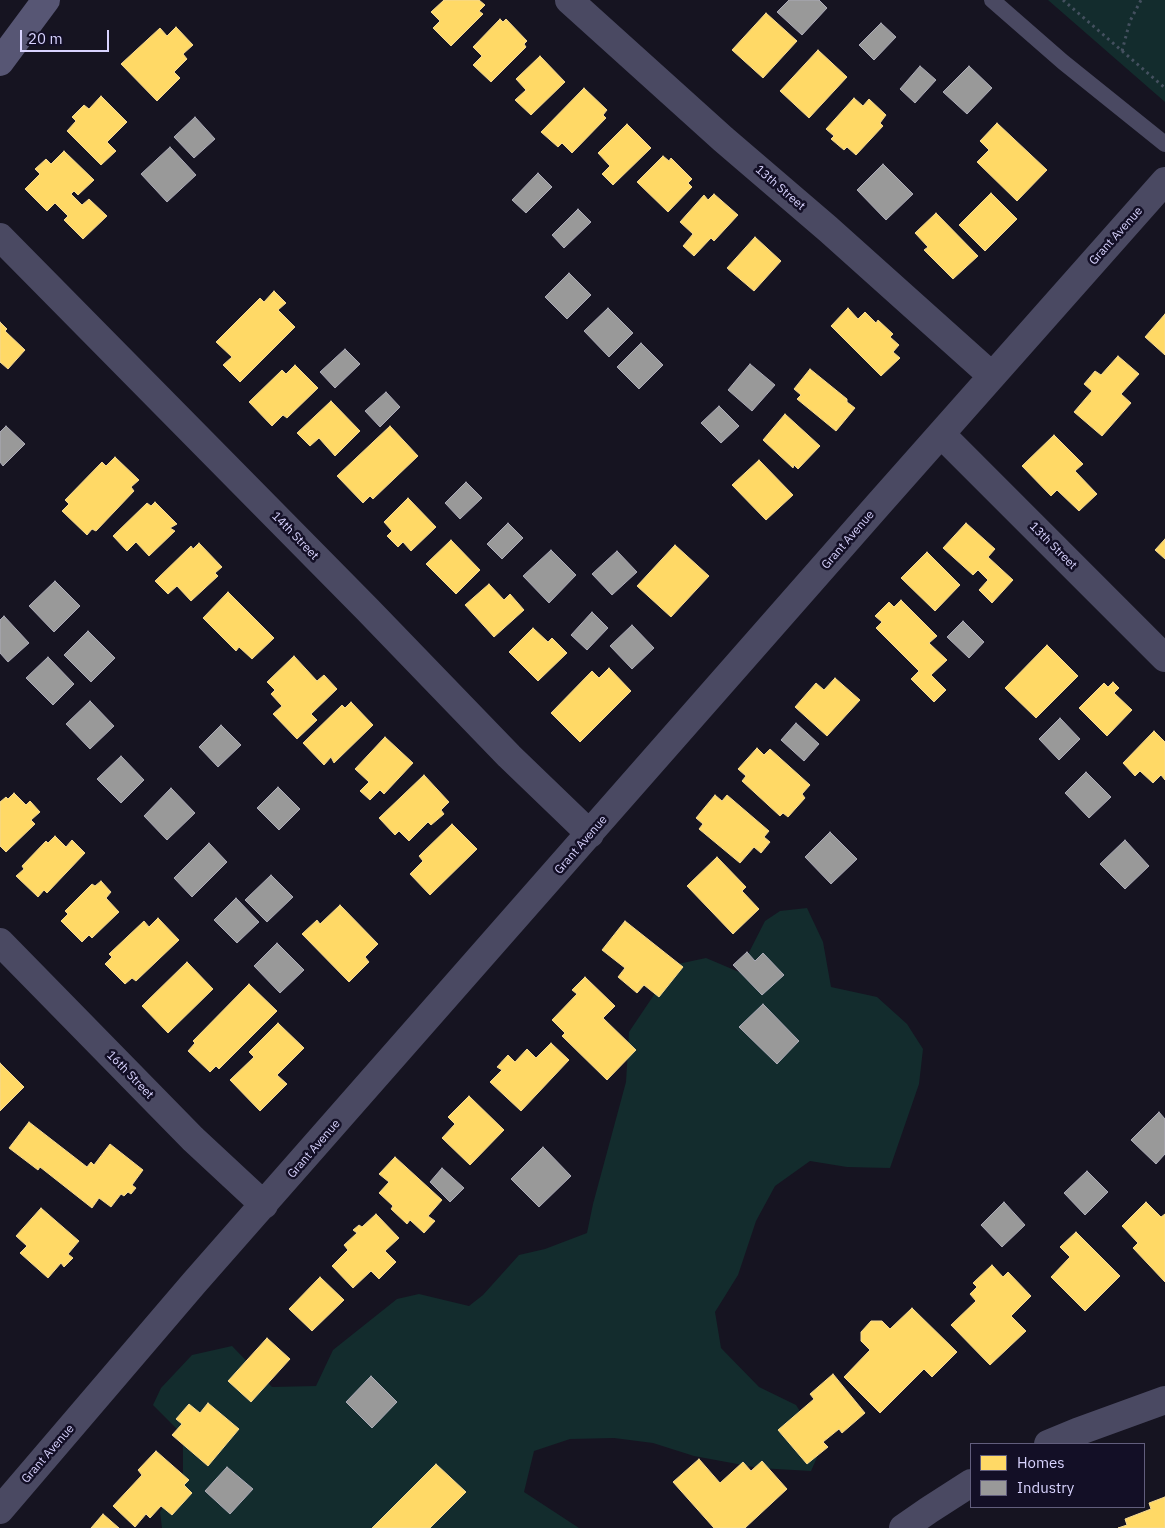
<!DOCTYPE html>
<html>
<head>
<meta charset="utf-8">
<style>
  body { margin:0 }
  #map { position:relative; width:1165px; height:1528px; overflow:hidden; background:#161421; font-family:"IBM Plex Sans",sans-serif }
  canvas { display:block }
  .legend { position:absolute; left:970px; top:1443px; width:175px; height:65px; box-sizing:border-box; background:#130f26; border:1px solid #625e7d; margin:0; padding:6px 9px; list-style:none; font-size:15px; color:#d9d4ff }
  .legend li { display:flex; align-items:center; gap:10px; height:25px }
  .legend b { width:25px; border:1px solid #625e7d }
  .scale { position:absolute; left:20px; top:30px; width:89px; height:22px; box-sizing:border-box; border:2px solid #d9d4ff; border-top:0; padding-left:6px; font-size:15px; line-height:18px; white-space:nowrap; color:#d9d4ff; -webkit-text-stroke:4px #130f26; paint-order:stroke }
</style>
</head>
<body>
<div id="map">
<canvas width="1165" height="1528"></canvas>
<ul class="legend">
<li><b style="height:14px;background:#ffd966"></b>Homes</li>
<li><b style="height:14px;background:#999"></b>Industry</li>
</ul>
<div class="scale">20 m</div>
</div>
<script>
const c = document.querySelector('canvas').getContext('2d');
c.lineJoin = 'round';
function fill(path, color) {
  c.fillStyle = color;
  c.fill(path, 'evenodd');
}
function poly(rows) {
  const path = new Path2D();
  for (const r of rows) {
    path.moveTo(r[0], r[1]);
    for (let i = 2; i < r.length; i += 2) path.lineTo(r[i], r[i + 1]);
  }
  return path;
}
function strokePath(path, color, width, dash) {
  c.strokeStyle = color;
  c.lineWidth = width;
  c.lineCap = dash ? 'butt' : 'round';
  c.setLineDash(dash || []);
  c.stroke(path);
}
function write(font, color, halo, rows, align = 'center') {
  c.font = font + ' "IBM Plex Sans",sans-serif';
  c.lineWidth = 5;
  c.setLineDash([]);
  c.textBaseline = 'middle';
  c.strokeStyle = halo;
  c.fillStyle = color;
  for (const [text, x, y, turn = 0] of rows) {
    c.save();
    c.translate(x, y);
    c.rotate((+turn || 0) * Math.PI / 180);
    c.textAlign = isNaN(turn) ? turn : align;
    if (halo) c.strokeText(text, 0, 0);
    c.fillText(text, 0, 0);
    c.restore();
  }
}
const green = poly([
  [1048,0,1165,0,1165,102],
  [807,908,823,942,831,987,877,997,907,1024,923,1049,919,1084,890,1168,847,1167,810,1161,775,1186,756,1221,738,1275,715,1312,721,1348,759,1387,796,1405,822,1446,811,1471,759,1468,694,1456,653,1443,614,1438,570,1439,534,1451,524,1492,579,1528,162,1528,160,1512,183,1473,183,1435,153,1405,161,1388,192,1355,232,1346,272,1387,316,1386,333,1350,397,1299,419,1294,469,1306,483,1295,519,1255,545,1249,587,1233,593,1204,626,1082,629,1032,662,983,678,964,706,958,739,972,765,921,780,911]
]);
const homes = poly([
  [444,0,479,0,485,5,479,11,483,14,451,46,433,28,440,21,431,12,444,0],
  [766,13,797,41,763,78,732,50,766,13],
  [500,19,503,22,506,19,527,41,524,44,526,47,491,82,473,65,482,56,473,47,500,19],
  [176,27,193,45,183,54,187,59,174,72,180,78,157,101,121,64,160,28,167,36,176,27],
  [818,50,847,77,809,118,780,91,818,50],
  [540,56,565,82,531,115,515,100,526,90,516,79,540,56],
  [584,88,607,110,603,115,606,118,572,153,562,143,558,147,541,132,584,88],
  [101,96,127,122,107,142,116,151,101,165,67,131,76,121,72,117,84,105,89,109,101,96],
  [854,98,863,106,869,99,886,115,880,123,883,126,856,155,847,147,844,150,831,139,834,136,826,129,854,98],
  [997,123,1047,170,1017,201,977,162,989,150,980,141,997,123],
  [627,124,651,148,613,185,602,174,610,166,598,153,627,124],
  [64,151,94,180,78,195,74,191,71,194,82,205,89,199,107,216,83,239,64,220,68,216,55,203,47,211,25,189,40,174,35,169,46,159,51,164,64,151],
  [663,156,669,161,671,158,692,179,688,183,692,187,668,212,637,182,663,156],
  [991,193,1017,219,985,251,959,225,991,193],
  [714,194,738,215,714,241,711,238,694,256,683,246,693,234,680,222,704,195,708,200,714,194],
  [936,213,978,256,953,279,924,250,928,247,915,233,936,213],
  [755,237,781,261,754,291,727,268,755,237],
  [274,291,286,303,278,310,295,327,240,382,223,365,232,357,216,342,260,298,264,302,274,291],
  [848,308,858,319,865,312,876,323,878,320,893,334,890,337,899,345,893,352,900,358,881,376,831,326,848,308],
  [1165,314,1165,355,1145,337,1165,314],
  [0,322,7,329,5,331,25,350,8,369,0,362,0,322],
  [1118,356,1139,374,1121,394,1131,403,1102,436,1074,412,1092,391,1084,384,1095,371,1101,375,1118,356],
  [295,365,318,388,287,418,283,415,272,426,249,402,282,370,286,374,295,365],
  [810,369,847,399,847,402,855,408,836,431,797,399,801,395,794,389,810,369],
  [331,401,360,431,335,456,319,438,310,446,297,433,331,401],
  [785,414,820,446,798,469,794,465,793,468,763,440,785,414],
  [390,426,418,456,373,499,370,496,363,503,337,476,390,426],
  [1054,435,1083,464,1075,471,1097,494,1079,511,1057,490,1051,496,1022,466,1054,435],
  [115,457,139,480,131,487,134,491,96,531,92,529,87,535,62,511,69,504,65,500,102,462,106,466,115,457],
  [759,460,793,495,766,520,732,485,759,460],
  [408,498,436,527,411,551,403,542,398,547,387,536,392,531,384,522,408,498],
  [155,502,177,524,170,528,175,531,149,556,136,542,127,551,113,536,147,503,151,506,155,502],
  [966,523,995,549,988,557,1013,580,992,603,979,590,988,580,978,570,973,575,943,548,966,523],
  [1165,539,1165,559,1155,550,1165,539],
  [451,540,480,570,456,594,426,564,451,540],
  [199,543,222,567,215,573,218,576,191,601,177,586,168,594,155,581,191,546,193,549,199,543],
  [675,545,709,576,671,617,637,586,675,545],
  [927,552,960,585,935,611,901,578,927,552],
  [489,584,504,600,510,594,524,610,494,637,465,605,489,584],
  [228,592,274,638,252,659,239,647,236,651,203,618,228,592],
  [901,600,937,636,929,643,947,660,931,675,946,690,934,702,911,679,919,671,876,628,882,622,875,616,889,602,894,607,901,600],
  [533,628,548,642,552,638,567,653,538,681,509,652,533,628],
  [1047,645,1078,676,1036,718,1005,688,1047,645],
  [294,656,317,681,324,675,337,689,311,714,317,720,297,739,273,714,282,706,271,694,275,690,267,682,294,656],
  [609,668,631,691,580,742,551,713,592,671,599,678,609,668],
  [835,678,860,700,827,736,795,707,816,683,824,690,835,678],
  [1113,682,1119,688,1114,693,1132,710,1107,736,1079,708,1104,683,1108,687,1113,682],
  [351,702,373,725,334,763,331,757,324,765,303,743,342,705,345,708,351,702],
  [1154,731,1165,742,1165,780,1161,775,1153,783,1140,771,1135,776,1123,763,1154,731],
  [385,737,413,763,384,794,380,790,370,800,360,791,369,782,355,769,385,737],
  [757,748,764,755,770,749,810,785,802,794,805,798,788,817,783,813,780,816,742,781,746,776,738,769,757,748],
  [424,775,449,802,441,810,444,814,431,825,428,822,409,841,399,831,395,835,379,818,424,775],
  [14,793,26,805,30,801,40,812,31,820,35,824,6,852,0,846,0,802,6,797,8,799,14,793],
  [715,795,722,801,727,795,769,831,764,837,770,842,761,853,754,847,740,863,699,829,703,824,696,818,715,795],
  [452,824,477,849,430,895,410,874,423,861,419,856,452,824],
  [55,836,66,847,72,840,85,853,47,893,44,890,38,897,16,876,24,869,22,866,46,841,48,843,55,836],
  [717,857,746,887,742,891,759,909,733,934,687,886,717,857],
  [101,881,111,892,106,898,119,912,92,938,89,935,82,942,61,921,68,914,65,911,92,884,95,886,101,881],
  [340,905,378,944,365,957,369,962,349,982,302,934,317,920,320,924,340,905],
  [158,918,179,940,136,981,132,978,125,984,105,964,112,957,109,954,144,921,149,927,158,918],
  [625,921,683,967,659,997,644,985,637,993,618,977,625,968,602,950,625,921],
  [187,962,213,989,168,1033,142,1006,187,962],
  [585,977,615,1006,603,1018,636,1050,607,1080,562,1036,565,1033,552,1020,577,994,572,990,585,977],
  [249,984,277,1011,219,1069,216,1066,210,1072,188,1051,195,1043,193,1041,249,984],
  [278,1023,304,1048,277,1075,287,1084,260,1111,230,1080,254,1057,249,1052,278,1023],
  [551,1043,569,1060,521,1111,490,1082,502,1070,497,1067,508,1055,515,1062,527,1049,536,1058,551,1043],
  [0,1063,24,1087,0,1111,0,1063],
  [469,1096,504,1130,470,1165,442,1138,455,1124,448,1117,469,1096],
  [29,1122,87,1167,91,1162,94,1165,110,1144,143,1170,132,1185,136,1188,131,1194,128,1192,124,1196,121,1194,111,1207,99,1198,92,1208,40,1167,38,1170,9,1148,29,1122],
  [395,1157,442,1200,428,1216,435,1221,424,1233,410,1220,407,1224,391,1209,393,1206,379,1193,389,1182,379,1174,395,1157],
  [1146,1202,1161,1217,1165,1214,1165,1282,1133,1248,1138,1243,1122,1226,1146,1202],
  [41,1208,79,1241,68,1254,73,1258,64,1267,61,1263,48,1278,20,1253,27,1246,16,1236,41,1208],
  [376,1214,399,1238,385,1251,396,1262,379,1279,371,1271,353,1288,332,1266,348,1250,344,1245,357,1233,353,1230,359,1225,362,1227,376,1214],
  [1076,1232,1120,1276,1085,1311,1051,1277,1070,1257,1060,1247,1076,1232],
  [992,1265,1003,1277,1008,1272,1031,1296,1011,1316,1026,1331,990,1365,951,1325,976,1301,970,1294,977,1287,973,1283,992,1265],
  [320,1277,344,1300,312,1331,289,1309,320,1277],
  [912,1308,957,1352,932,1377,924,1369,880,1413,844,1377,870,1350,861,1341,861,1332,871,1321,882,1321,890,1329,912,1308],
  [267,1338,290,1359,251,1402,228,1381,267,1338],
  [833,1374,865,1413,842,1433,839,1429,823,1442,828,1447,807,1464,778,1430,814,1399,810,1394,833,1374],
  [208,1403,239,1429,208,1466,172,1435,182,1424,176,1419,189,1404,200,1413,208,1403],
  [156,1451,189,1480,184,1485,192,1493,172,1515,161,1506,150,1518,146,1514,135,1527,113,1506,142,1475,138,1470,156,1451],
  [699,1459,720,1483,743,1462,751,1471,762,1461,787,1489,745,1528,714,1528,673,1482,699,1459],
  [436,1464,466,1492,430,1528,372,1528,436,1464],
  [1165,1497,1165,1528,1118,1528,1127,1525,1125,1519,1151,1509,1149,1503,1165,1497],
  [103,1514,119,1528,91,1528,103,1514]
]);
const industry = poly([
  [789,0,819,0,827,8,802,35,777,12,789,0],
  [881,23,896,37,874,60,859,45,881,23],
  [920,66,936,80,915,103,900,89,920,66],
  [969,66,992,88,967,114,943,92,969,66],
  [195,117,215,139,194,158,174,137,195,117],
  [170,147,196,175,167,202,141,174,170,147],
  [883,164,913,194,886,220,857,190,883,164],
  [538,173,552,187,526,213,512,200,538,173],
  [578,209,591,222,564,248,552,235,578,209],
  [569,273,591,295,567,319,545,297,569,273],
  [608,308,633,333,609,357,584,331,608,308],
  [641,343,663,365,639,389,617,367,641,343],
  [345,349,360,364,335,388,320,372,345,349],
  [750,364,775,385,752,411,728,390,750,364],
  [386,392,400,407,380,427,365,411,386,392],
  [719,406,739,426,721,443,701,423,719,406],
  [6,426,25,444,3,466,0,462,0,432,6,426],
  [466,482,482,498,460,519,445,503,466,482],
  [508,523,523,538,502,559,487,544,508,523],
  [551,550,576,575,549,603,523,576,551,550],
  [617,551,637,572,612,595,592,574,617,551],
  [55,581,80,606,54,632,29,606,55,581],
  [592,612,608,628,587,650,571,635,592,612],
  [4,616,29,643,8,662,0,653,0,620,4,616],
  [963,621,984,642,969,658,947,637,963,621],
  [632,625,654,648,632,669,610,646,632,625],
  [88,631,115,658,91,682,64,655,88,631],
  [48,657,74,684,53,705,26,678,48,657],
  [90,701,114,726,90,749,66,724,90,701],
  [1060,718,1080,739,1059,760,1039,739,1060,718],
  [796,723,819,744,804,761,781,740,796,723],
  [221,725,241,745,218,767,199,747,221,725],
  [121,756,144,780,121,803,97,779,121,756],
  [1086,772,1111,797,1089,818,1065,793,1086,772],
  [278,787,300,809,279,830,257,808,278,787],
  [171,788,195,813,167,840,144,816,171,788],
  [830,832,857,859,831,884,805,857,830,832],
  [1125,840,1149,866,1125,889,1100,864,1125,840],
  [209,843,227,862,192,897,174,878,209,843],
  [271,875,293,897,267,922,245,900,271,875],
  [236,898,259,922,237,943,214,920,236,898],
  [277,943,304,970,280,993,254,966,277,943],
  [747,952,755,961,763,953,784,975,762,995,733,965,747,952],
  [763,1004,799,1041,777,1064,739,1027,763,1004],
  [1159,1112,1165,1119,1165,1154,1156,1164,1131,1140,1159,1112],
  [543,1147,571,1176,539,1207,511,1179,543,1147],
  [442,1168,464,1188,450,1202,430,1182,442,1168],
  [1087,1171,1108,1192,1085,1215,1064,1193,1087,1171],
  [1004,1202,1025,1225,1002,1247,981,1225,1004,1202],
  [371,1376,397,1402,372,1428,346,1402,371,1376],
  [227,1467,253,1489,230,1514,205,1491,227,1467]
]);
const path = poly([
  [1063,0,1165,88],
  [1122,51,1130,21,1141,0]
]);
const lane = poly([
  [992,0,1063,62,1165,144]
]);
const street = poly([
  [569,0,723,139,828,229,992,376],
  [0,237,368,610,509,756,590,834],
  [941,434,1165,658],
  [0,942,193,1139,264,1205],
  [1048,1444,1077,1432,1165,1400],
  [0,1510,194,1283,877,506,1165,181],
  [903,1528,929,1510,971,1483]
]);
const secondary = poly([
  [0,62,46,0]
]);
const streetNames = [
  ["13th Street",780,188,41],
  ["Grant Avenue",1116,236,-48],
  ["14th Street",295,536,46],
  ["Grant Avenue",848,540,-49],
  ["13th Street",1053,546,45],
  ["Grant Avenue",581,845,-49],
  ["16th Street",130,1075,46],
  ["Grant Avenue",314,1149,-49],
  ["Grant Avenue",48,1454,-49]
];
fill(green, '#132c2d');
fill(homes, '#ffd966');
strokePath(homes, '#f4d894', 1);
fill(industry, '#999');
strokePath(industry, '#acabb8', 1);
strokePath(path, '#44505f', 3, [2.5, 4]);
strokePath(lane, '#4a4962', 16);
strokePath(street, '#4a4962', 28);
strokePath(secondary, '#575674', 28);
write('12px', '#d9d4ff', '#130f26', streetNames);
</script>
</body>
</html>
